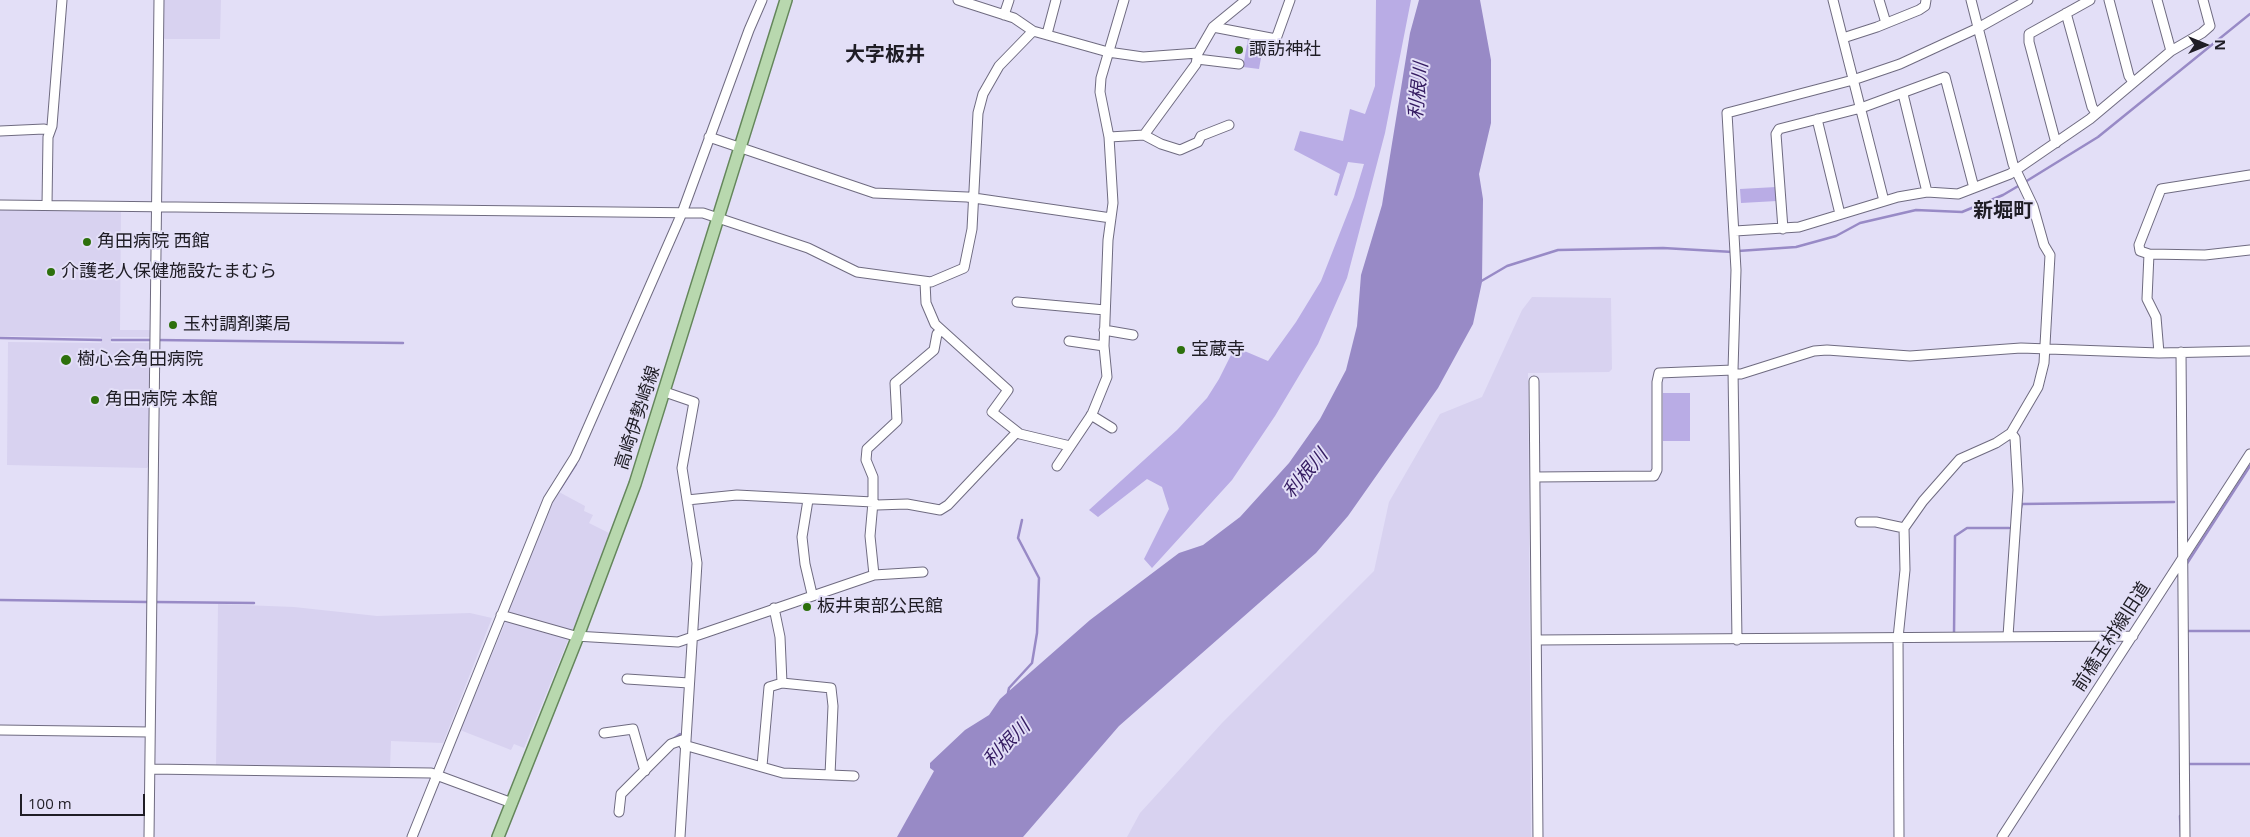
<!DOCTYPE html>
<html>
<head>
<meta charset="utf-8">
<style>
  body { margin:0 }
  #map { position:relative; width:2250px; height:837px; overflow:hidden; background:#e3dff7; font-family:"Open Sans",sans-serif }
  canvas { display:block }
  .north { position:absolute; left:2180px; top:20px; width:50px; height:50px; -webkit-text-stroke:4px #e3dff7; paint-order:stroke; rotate:90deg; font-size:14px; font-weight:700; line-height:20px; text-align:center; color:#1f1d25 }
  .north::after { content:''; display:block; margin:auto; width:18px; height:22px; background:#1f1d25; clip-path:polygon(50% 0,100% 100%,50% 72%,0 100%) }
  .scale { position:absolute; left:20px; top:794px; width:125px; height:22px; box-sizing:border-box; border:2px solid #1f1d25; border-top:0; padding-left:6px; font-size:15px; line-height:18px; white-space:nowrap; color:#1f1d25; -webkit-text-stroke:4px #e3dff7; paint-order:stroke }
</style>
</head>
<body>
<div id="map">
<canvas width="2250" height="837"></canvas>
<div class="north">N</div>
<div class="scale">100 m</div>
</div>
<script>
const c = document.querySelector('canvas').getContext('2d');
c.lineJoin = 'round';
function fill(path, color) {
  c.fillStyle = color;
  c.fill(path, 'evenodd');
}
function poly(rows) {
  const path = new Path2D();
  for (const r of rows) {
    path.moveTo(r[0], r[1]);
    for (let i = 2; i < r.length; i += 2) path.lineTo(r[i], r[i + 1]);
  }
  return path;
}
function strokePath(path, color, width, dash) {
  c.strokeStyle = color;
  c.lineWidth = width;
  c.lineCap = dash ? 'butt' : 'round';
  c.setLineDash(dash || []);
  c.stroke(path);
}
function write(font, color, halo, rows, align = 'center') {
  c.font = font + ' "Open Sans","Noto Sans JP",sans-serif';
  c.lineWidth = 4;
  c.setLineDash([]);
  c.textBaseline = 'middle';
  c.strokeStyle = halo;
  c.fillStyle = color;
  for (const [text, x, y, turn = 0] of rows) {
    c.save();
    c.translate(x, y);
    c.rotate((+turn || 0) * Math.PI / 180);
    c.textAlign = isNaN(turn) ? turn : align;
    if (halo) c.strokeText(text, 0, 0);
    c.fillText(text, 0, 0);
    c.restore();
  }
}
const built = poly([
  [163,0,221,0,220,39,163,39],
  [0,210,121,211,120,330,152,330,152,337,112,337,111,343,151,343,150,465,147,468,7,465,8,342,101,343,101,337,0,336],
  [1532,297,1611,298,1612,369,1609,372,1528,373,1531,837,1127,837,1140,813,1222,723,1374,571,1389,502,1440,414,1482,397,1522,310],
  [559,492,585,506,584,511,593,515,589,523,611,534,573,631,507,614,551,506],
  [218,604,294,607,377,616,470,613,492,618,443,743,391,741,390,768,216,767],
  [506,621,566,637,568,640,524,748,514,744,511,750,460,730]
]);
const green = poly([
  [1376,0,1411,0,1385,133,1347,278,1318,344,1275,416,1232,480,1152,568,1144,559,1169,509,1162,487,1147,479,1098,517,1089,510,1177,430,1207,398,1219,379,1235,347,1268,361,1296,322,1321,281,1354,197,1364,164,1348,162,1337,196,1334,195,1340,174,1294,150,1300,131,1343,141,1350,109,1365,114,1375,86],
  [1248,39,1264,41,1259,69,1243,67],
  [1776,187,1777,201,1741,203,1740,189],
  [1663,393,1690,393,1690,441,1663,441]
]);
const water = poly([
  [1419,0,1480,0,1491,60,1491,123,1479,174,1483,199,1482,282,1473,324,1438,388,1348,516,1316,553,1119,726,1023,837,897,837,934,771,930,768,930,763,965,730,989,715,1000,699,1090,620,1179,553,1203,545,1240,517,1289,463,1320,419,1346,370,1357,326,1361,275,1382,205,1410,33]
]);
const stream = poly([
  [2025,182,2098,137,2250,14],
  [1738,251,1796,247,1836,236,1860,223,1916,210,1962,212,2003,195,2020,185],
  [1478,283,1507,266,1558,250,1663,248,1733,252],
  [0,338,101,340],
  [112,340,151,340],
  [157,340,403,343],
  [560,489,576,464],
  [2021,508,2022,504,2174,502],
  [2186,565,2250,466],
  [0,600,147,602],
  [155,602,254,603],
  [2187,631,2250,631],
  [1954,634,1955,536,1967,528,2009,528],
  [1008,693,1009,688,1032,663,1037,633,1039,578,1018,538,1022,520],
  [669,742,680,734],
  [2187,764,2250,764],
  [2180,816,2181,837]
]);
const minor = poly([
  [958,0,1014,18,1033,31,1108,52,1143,57,1198,53,1213,27,1246,0],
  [1833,0,1884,201],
  [1879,0,1886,23],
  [2109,0,2129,76,2133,82],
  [2157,0,2171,51],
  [2066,13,2092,107,2096,113],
  [1004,15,1009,0],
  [1213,27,1276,39,1290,0],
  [1047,34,1056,0],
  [1843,38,1877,27,1919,10,1925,6,1926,0],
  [1197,59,1239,64],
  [1903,94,1927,192],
  [1817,119,1840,214],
  [0,131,44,129,50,131],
  [1144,135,1196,64,1198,53],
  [709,137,874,193,967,197,1111,218],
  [1109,137,1144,135,1161,144,1180,150,1198,142,1201,136,1229,125],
  [2056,143,2029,42,2029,34,2090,0],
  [0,205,703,213,808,248,857,272,931,282,964,268,972,229,978,113,983,94,999,66,1033,31],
  [47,205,48,137,52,126,62,0],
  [1783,229,1776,134,1779,129,1861,108,1945,77,1974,188],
  [1735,231,1799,227,1898,197,1927,192,1958,194,2010,174,2090,119,2171,51,2202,33,2210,26,2203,0],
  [2149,254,2140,251,2139,245,2161,189,2250,175],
  [925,282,926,303,935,324,1008,390,992,412,1020,434,1070,446],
  [1017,302,1105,310],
  [1104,330,1133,335],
  [1069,341,1104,346],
  [2181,352,2185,837],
  [2159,353,2156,317,2147,299,2149,254,2205,255,2250,250],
  [1733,370,1737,640],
  [1734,374,1741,374,1814,351,1827,350,1910,356,2021,348,2159,353,2250,351],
  [1534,381,1538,837],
  [665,392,694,402,682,468,697,563,680,837],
  [1091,415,1112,428],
  [1057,466,1092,414,1107,377,1104,346,1108,240,1113,203,1109,137,1100,92,1101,78,1124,0],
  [1535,477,1654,476,1657,470,1657,382,1659,373,1733,370,1736,270,1727,113,1853,80,1900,64,1978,28,2028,0],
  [687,500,737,495,873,502,877,505,907,504,940,510,948,505,1017,432],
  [808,500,802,537,805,564,812,594],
  [1860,522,1876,522,1904,528],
  [874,575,870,536,873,502,873,477,866,460,867,449,897,421,895,383,934,350,937,334,941,331],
  [774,608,780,637,782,683],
  [501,615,575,636,678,642,874,575,923,572],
  [2008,636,2018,490,2015,438,2011,433],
  [1537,640,2133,636],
  [627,679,689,683],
  [0,730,150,732],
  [604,733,633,729,645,771],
  [684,745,783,773,854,776],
  [762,766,769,687,782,683,831,688,833,706,830,775],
  [150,769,431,773,512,803],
  [619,812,621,794,671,744,685,739],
  [149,837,159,0],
  [412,837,548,500,575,457,682,213,749,30,762,0],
  [1899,837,1898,638,1905,570,1904,528,1923,501,1960,459,1996,443,2011,433,2038,387,2044,363,2050,255,2044,245,2033,206,2013,164,1971,0],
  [2002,837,2250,454]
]);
const major = poly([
  [498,837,578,636,635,484,786,0]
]);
const markers = [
  [1239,50,5,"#2d700c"],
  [87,242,5,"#2d700c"],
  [51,272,5,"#2d700c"],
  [173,325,5,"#2d700c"],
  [1181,350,5,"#2d700c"],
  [66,360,6,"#2d700c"],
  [95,400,5,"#2d700c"],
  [807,607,5,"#2d700c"]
];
const poiNames = [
  ["諏訪神社",1249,50],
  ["角田病院 西館",97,242],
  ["介護老人保健施設たまむら",61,272],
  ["玉村調剤薬局",183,325],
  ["宝蔵寺",1191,350],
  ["樹心会角田病院",77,360],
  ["角田病院 本館",105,400],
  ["板井東部公民館",817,607]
];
const streetNames = [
  ["高崎伊勢崎線",638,418,-72],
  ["前橋玉村線旧道",2112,637,-57]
];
const waterNames = [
  ["利根川",1419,91,-84],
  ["利根川",1306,474,-50],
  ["利根川",1007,744,-45]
];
const quarterNames = [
  ["大字板井",885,55],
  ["新堀町",2003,211]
];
fill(built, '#d8d2f0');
fill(green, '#b9ace5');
fill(water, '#988ac6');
strokePath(stream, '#988ac6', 2.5);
strokePath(minor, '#6f6b80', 11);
strokePath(major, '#64865b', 14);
strokePath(minor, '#fff', 9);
strokePath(major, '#b8d8ae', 11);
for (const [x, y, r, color] of markers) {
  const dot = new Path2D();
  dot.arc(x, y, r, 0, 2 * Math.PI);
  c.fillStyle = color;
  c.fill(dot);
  strokePath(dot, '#e3dff7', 2);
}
write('18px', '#1f1d25', '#e3dff7', poiNames, 'left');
write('18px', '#1f1d25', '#e3dff7', streetNames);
write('italic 19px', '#341b61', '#e3dff7', waterNames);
write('bold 20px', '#1f1d25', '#e3dff7', quarterNames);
</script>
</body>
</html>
